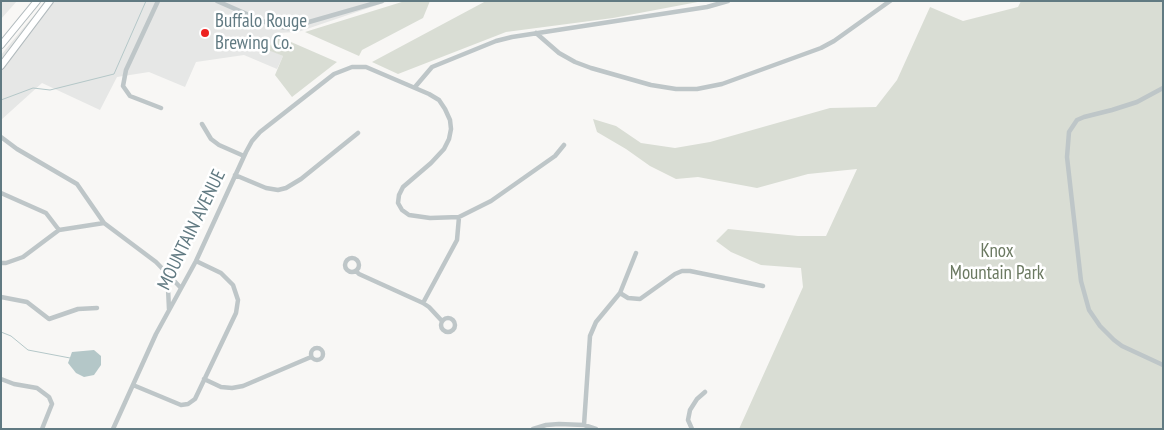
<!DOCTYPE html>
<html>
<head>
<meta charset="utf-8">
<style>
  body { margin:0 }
  #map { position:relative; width:1164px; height:430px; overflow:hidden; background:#f8f7f5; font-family:"PT Sans Narrow",sans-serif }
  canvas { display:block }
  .frame { position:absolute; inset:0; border:2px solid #617a82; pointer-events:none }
</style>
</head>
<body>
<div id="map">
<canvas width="1164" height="430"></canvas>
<div class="frame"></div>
</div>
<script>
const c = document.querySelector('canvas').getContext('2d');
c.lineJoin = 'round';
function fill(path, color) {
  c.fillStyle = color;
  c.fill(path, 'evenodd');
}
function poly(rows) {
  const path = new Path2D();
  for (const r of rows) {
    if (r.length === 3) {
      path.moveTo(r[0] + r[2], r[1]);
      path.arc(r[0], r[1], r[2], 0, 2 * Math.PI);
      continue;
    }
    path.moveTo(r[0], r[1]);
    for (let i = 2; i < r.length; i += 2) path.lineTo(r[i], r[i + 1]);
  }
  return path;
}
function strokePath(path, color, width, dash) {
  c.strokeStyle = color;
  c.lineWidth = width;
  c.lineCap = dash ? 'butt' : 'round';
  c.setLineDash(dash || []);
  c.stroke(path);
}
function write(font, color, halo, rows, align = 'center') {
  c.font = font + ' "PT Sans Narrow",sans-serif';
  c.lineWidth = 5;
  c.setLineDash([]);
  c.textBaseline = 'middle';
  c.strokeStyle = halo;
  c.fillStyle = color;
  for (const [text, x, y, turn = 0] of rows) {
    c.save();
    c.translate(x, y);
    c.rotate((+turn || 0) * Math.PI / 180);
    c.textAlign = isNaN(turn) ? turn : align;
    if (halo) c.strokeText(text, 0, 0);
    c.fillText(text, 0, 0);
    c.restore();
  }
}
const built = poly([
  [1,1,17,1,1,19],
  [52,1,389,1,298,32,276,33,268,49,283,56,277,69,244,55,196,62,185,87,149,72,117,77,100,110,42,83,1,120,1,55,30,20]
]);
const green = poly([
  [405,1,430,1,423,18,362,50,359,56,305,32],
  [486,1,703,1,613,18,506,32,398,74,372,62],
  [1021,1,1163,1,1163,429,739,429,803,287,801,268,761,265,731,252,716,241,728,229,798,236,826,236,857,169,808,174,757,188,698,177,676,179,650,166,626,149,597,132,593,119,616,126,641,143,675,148,710,142,830,108,876,107,897,80,930,7,963,21,1018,7],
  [275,35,337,62,292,97,275,75,283,56,268,50]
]);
const water = poly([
  [94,350,101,356,101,365,94,375,84,377,76,373,68,363,72,352]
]);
const stream = poly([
  [1,100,33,88,50,90,114,74,146,1],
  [1,332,11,336,28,350,70,358]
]);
const street = poly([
  [158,1,126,70,123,86,130,96,161,108],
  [217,1,274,26,288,28,382,1],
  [536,33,559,53,575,62,591,68,651,85,676,89,697,89,722,84,821,48,834,41,890,1],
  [415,87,432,67,496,41,512,37,707,7,728,1],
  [1163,88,1137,102,1112,110,1084,117,1077,120,1069,132,1067,157,1081,281,1089,310,1100,326,1114,340,1122,346,1163,365],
  [202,124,211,139,219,145,244,156],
  [1,137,17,149,77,184,104,223,156,262,181,288],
  [235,175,266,188,278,190,286,188,301,179,358,133],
  [1,193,46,213,59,230],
  [352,265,7],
  [1,263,6,263,23,257,59,230,104,223],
  [356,271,359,274,423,303,429,307,442,321],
  [164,272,168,288,169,309],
  [620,293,628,298,640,299,675,274,682,271,690,271,763,286],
  [1,297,27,302,49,319,78,309,97,308],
  [423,303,457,240,459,217],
  [448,325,7],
  [317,354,6],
  [1,379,14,384,37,388,49,397,52,404,42,429],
  [204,379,221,387,232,388,243,386,311,357],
  [133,385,181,405,188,404,195,399,236,313,238,300,233,285,221,273,196,261],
  [584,425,590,336,596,322,620,293,636,253],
  [113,429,156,334,196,261,246,152,252,141,260,132,334,74,352,67,366,67,429,94,439,100,445,109,450,120,451,129,449,139,444,149,431,163,403,187,399,195,398,203,402,210,409,215,430,218,459,217,491,201,555,156,564,145],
  [533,429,546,425,559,424,584,425,596,429],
  [692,429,688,420,690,410,697,399,705,392]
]);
const secondary = poly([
  [1,45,37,1],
  [1,66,50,1]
]);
const markers = [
  [205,33,5,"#ed2220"]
];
const poiNames = [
  ["Buffalo Rouge",215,22],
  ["Brewing Co.",215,44]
];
const streetNames = [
  ["MOUNTAIN AVENUE",192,230,-64]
];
const parkNames = [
  ["Knox",997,252],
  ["Mountain Park",997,274]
];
fill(built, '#e6e7e6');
fill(green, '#d9ddd4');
fill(water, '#b4c7c8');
strokePath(stream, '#b4c7c8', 1);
strokePath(secondary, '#b1babd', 8);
strokePath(street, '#bec6c8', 4.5);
strokePath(secondary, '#fff', 6);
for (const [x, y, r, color] of markers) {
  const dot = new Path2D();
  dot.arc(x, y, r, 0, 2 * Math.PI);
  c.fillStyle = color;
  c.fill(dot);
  strokePath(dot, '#fff', 2);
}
write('19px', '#617a82', '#fff', poiNames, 'left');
write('19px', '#617a82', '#fff', streetNames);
write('19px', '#6b7961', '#fff', parkNames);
</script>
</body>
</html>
